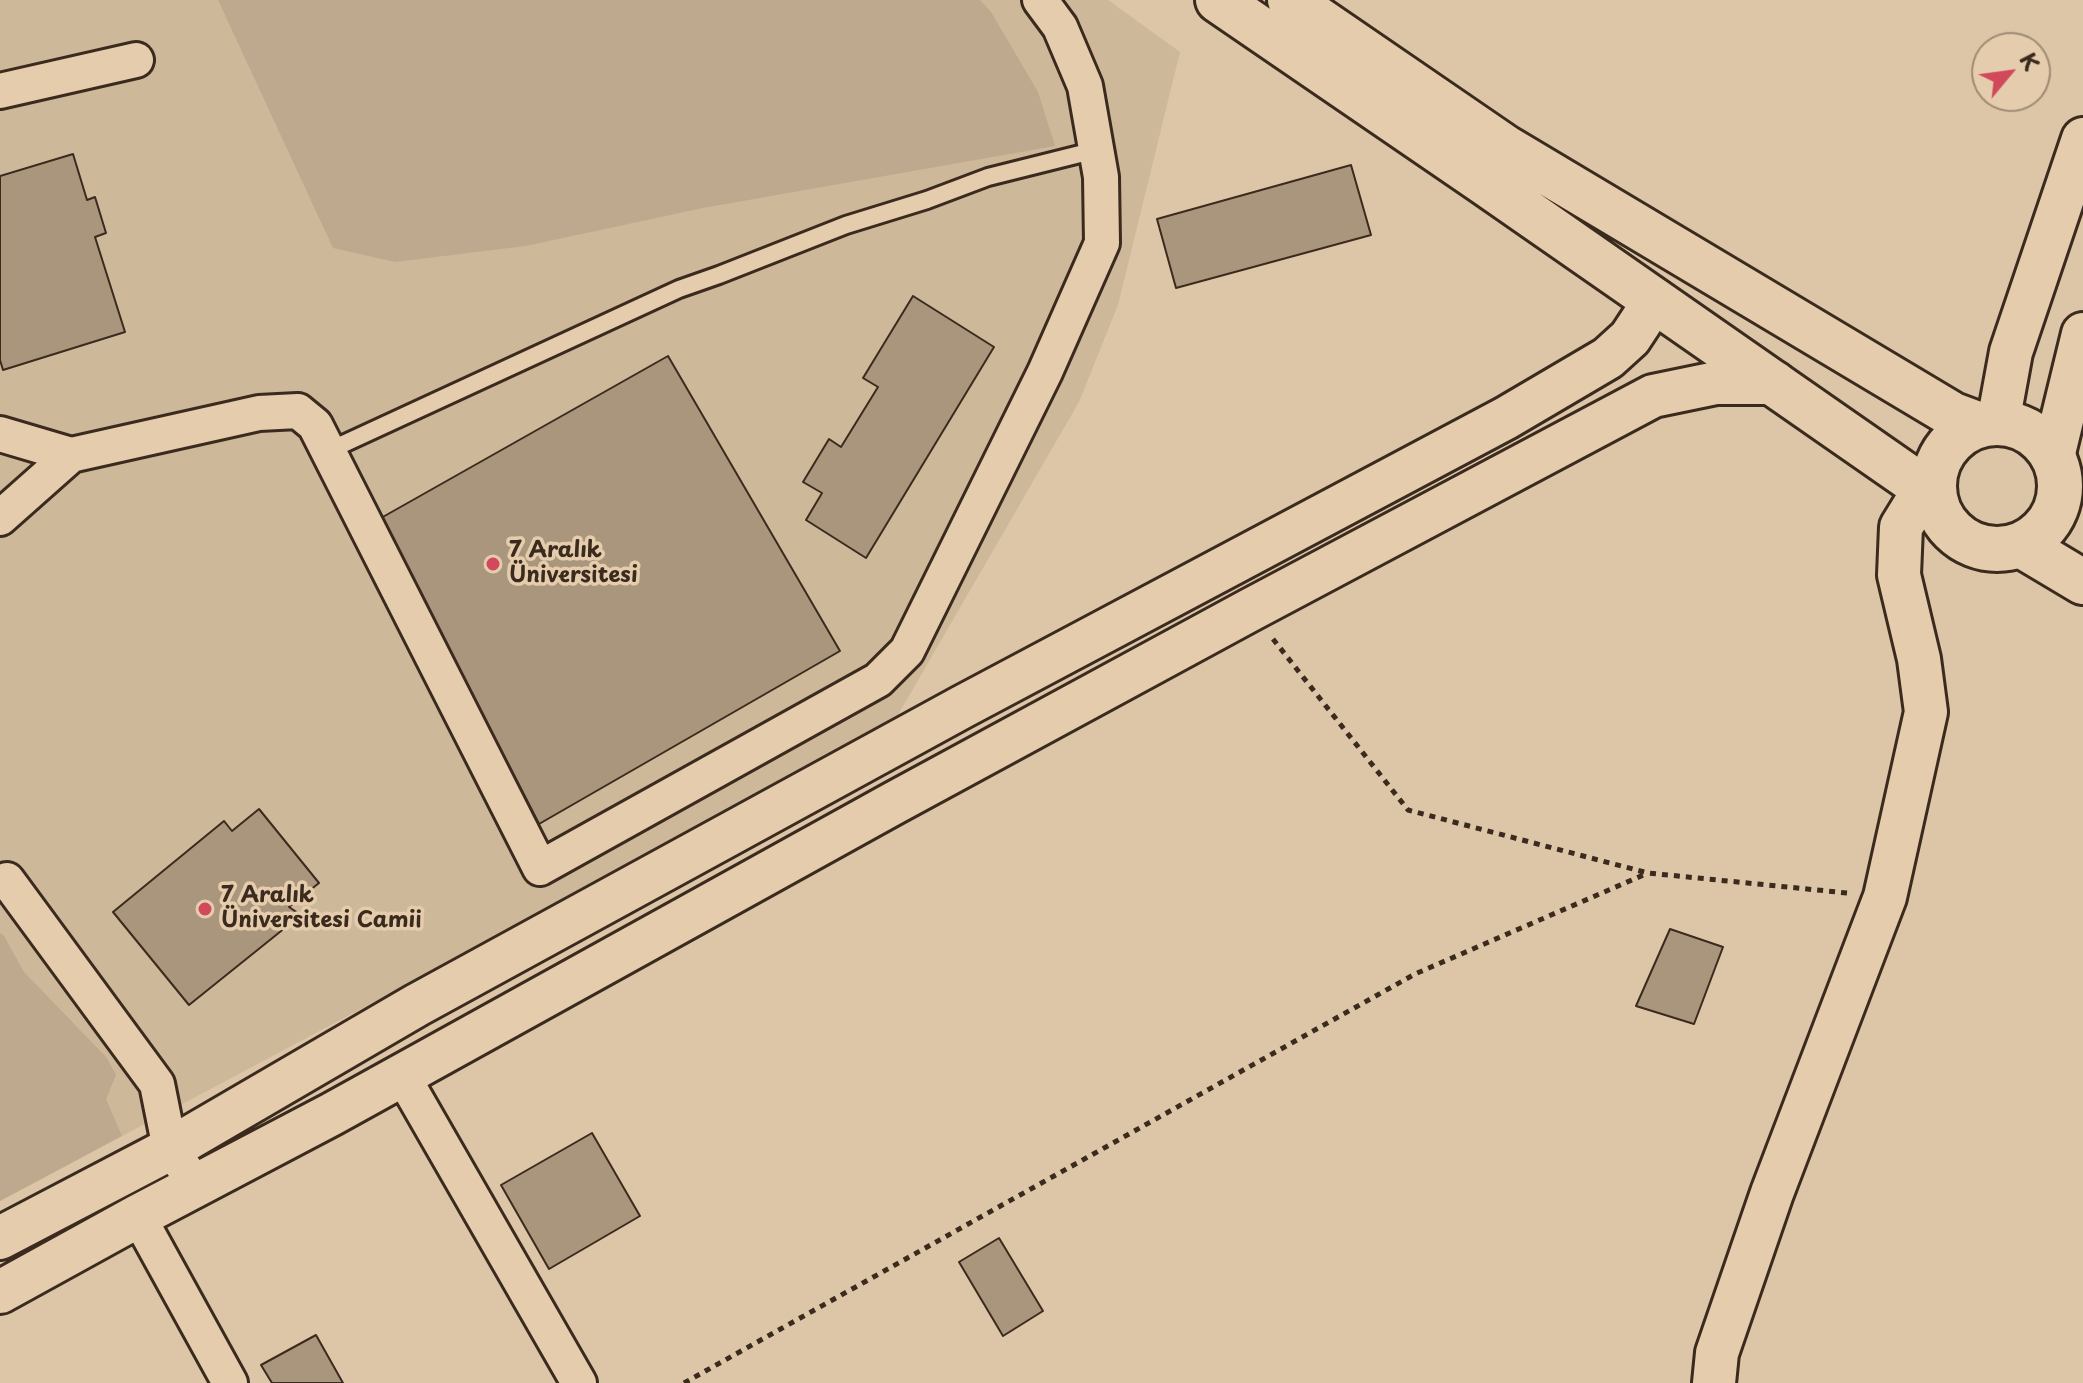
<!DOCTYPE html>
<html>
<head>
<meta charset="utf-8">
<style>
  body { margin:0 }
  #map { position:relative; width:2083px; height:1383px; overflow:hidden; background:#ddc6a7; font-family:"Playpen Sans",sans-serif }
  canvas { display:block }
  .north { position:absolute; left:1971px; top:32px; width:80px; height:80px; box-sizing:border-box; background:#e4ccad; border:2px solid #a08b74; border-radius:50%; rotate:61deg; font-size:22px; font-weight:700; line-height:32px; text-align:center; color:#3b2a1e }
  .north::after { content:''; display:block; margin:auto; width:28px; height:36px; background:#d1495b; clip-path:polygon(50% 0,100% 100%,50% 72%,0 100%) }
</style>
</head>
<body>
<div id="map">
<canvas width="2083" height="1383"></canvas>
<div class="north">K</div>
</div>
<script>
const c = document.querySelector('canvas').getContext('2d');
c.lineJoin = 'round';
function fill(path, color) {
  c.fillStyle = color;
  c.fill(path, 'evenodd');
}
function poly(rows) {
  const path = new Path2D();
  for (const r of rows) {
    if (r.length === 3) {
      path.moveTo(r[0] + r[2], r[1]);
      path.arc(r[0], r[1], r[2], 0, 2 * Math.PI);
      continue;
    }
    path.moveTo(r[0], r[1]);
    for (let i = 2; i < r.length; i += 2) path.lineTo(r[i], r[i + 1]);
  }
  return path;
}
function strokePath(path, color, width, dash) {
  c.strokeStyle = color;
  c.lineWidth = width;
  c.lineCap = dash ? 'butt' : 'round';
  c.setLineDash(dash || []);
  c.stroke(path);
}
function write(font, color, halo, rows, align = 'center') {
  c.font = font + ' "Playpen Sans",sans-serif';
  c.lineWidth = 7;
  c.setLineDash([]);
  c.textBaseline = 'middle';
  c.strokeStyle = halo;
  c.fillStyle = color;
  for (const [text, x, y, turn = 0] of rows) {
    c.save();
    c.translate(x, y);
    c.rotate((+turn || 0) * Math.PI / 180);
    c.textAlign = isNaN(turn) ? turn : align;
    if (halo) c.strokeText(text, 0, 0);
    c.fillText(text, 0, 0);
    c.restore();
  }
}
const built = poly([
  [0,0,1108,0,1180,52,1118,305,1079,402,891,727,0,1201]
]);
const green = poly([
  [218,0,980,0,991,12,1038,92,1055,146,703,208,526,246,395,262,333,248],
  [0,933,4,936,24,972,107,1058,116,1075,106,1099,122,1136,0,1201]
]);
const building = poly([
  [73,154,87,200,95,197,106,233,95,237,125,332,3,370,0,360,0,176,73,154],
  [1351,165,1371,235,1176,288,1157,219,1351,165],
  [913,296,994,347,866,558,806,520,822,493,803,482,829,439,841,447,878,387,863,378,913,296],
  [668,356,840,651,539,824,381,518,668,356],
  [259,809,319,883,289,907,301,915,189,1005,113,912,224,821,232,831,259,809],
  [1670,929,1723,947,1694,1024,1636,1006,1670,929],
  [592,1133,640,1216,549,1269,501,1185,592,1133],
  [999,1238,1043,1311,1003,1336,959,1262,999,1238],
  [316,1335,343,1383,272,1383,261,1365,316,1335]
]);
const path = poly([
  [1273,639,1408,810,1648,873,1847,893],
  [684,1383,1415,974,1648,873]
]);
const service = poly([
  [328,451,679,289,719,275,846,225,927,200,988,177,1096,150]
]);
const minor = poly([
  [0,91,136,60],
  [0,434,71,455,0,518],
  [71,455,259,413,298,411,315,425,540,868,878,680,907,651,1045,372,1102,243,1101,177,1085,86,1060,27,1040,0],
  [7,880,157,1084,170,1149,185,1169],
  [402,1075,579,1383],
  [138,1216,230,1383]
]);
const tertiary = poly([
  [1998,423,2011,352,2083,139],
  [2053,457,2083,334],
  [0,1238,170,1149,417,1005,962,707,1506,418,1608,358,1630,338,1655,300],
  [0,1292,138,1216,332,1114,894,803,1250,610,1653,396,1716,383,1775,383],
  [1714,1383,1717,1353,1772,1193,1885,897,1926,712,1919,659,1899,575,1901,527,1925,488]
]);
const secondary = poly([
  [1218,0,1484,182,1934,495],
  [1290,0,1506,148,1953,415,1980,425],
  [1997,486,63],
  [2021,545,2083,582]
]);
const markers = [
  [493,564,8,"#d1495b"],
  [205,909,8,"#d1495b"]
];
const poiNames = [
  ["7 Aralık",509,551],
  ["Üniversitesi",509,576],
  ["7 Aralık",221,896],
  ["Üniversitesi Camii",221,921]
];
fill(built, '#ceb89a');
fill(green, '#bfa98e');
fill(building, '#aa967d');
strokePath(building, '#3b2a1e', 2);
strokePath(service, '#3b2a1e', 22);
strokePath(minor, '#3b2a1e', 40);
strokePath(tertiary, '#3b2a1e', 48);
strokePath(secondary, '#3b2a1e', 50);
strokePath(path, '#3b2a1e', 5, [6, 6]);
strokePath(service, '#e4ccad', 16);
strokePath(minor, '#e4ccad', 34);
strokePath(tertiary, '#e4ccad', 42);
strokePath(secondary, '#e4ccad', 44);
for (const [x, y, r, color] of markers) {
  const dot = new Path2D();
  dot.arc(x, y, r, 0, 2 * Math.PI);
  c.fillStyle = color;
  c.fill(dot);
  strokePath(dot, '#e4ccad', 3);
}
write('bold 22px', '#3b2a1e', '#e4ccad', poiNames, 'left');
</script>
</body>
</html>
